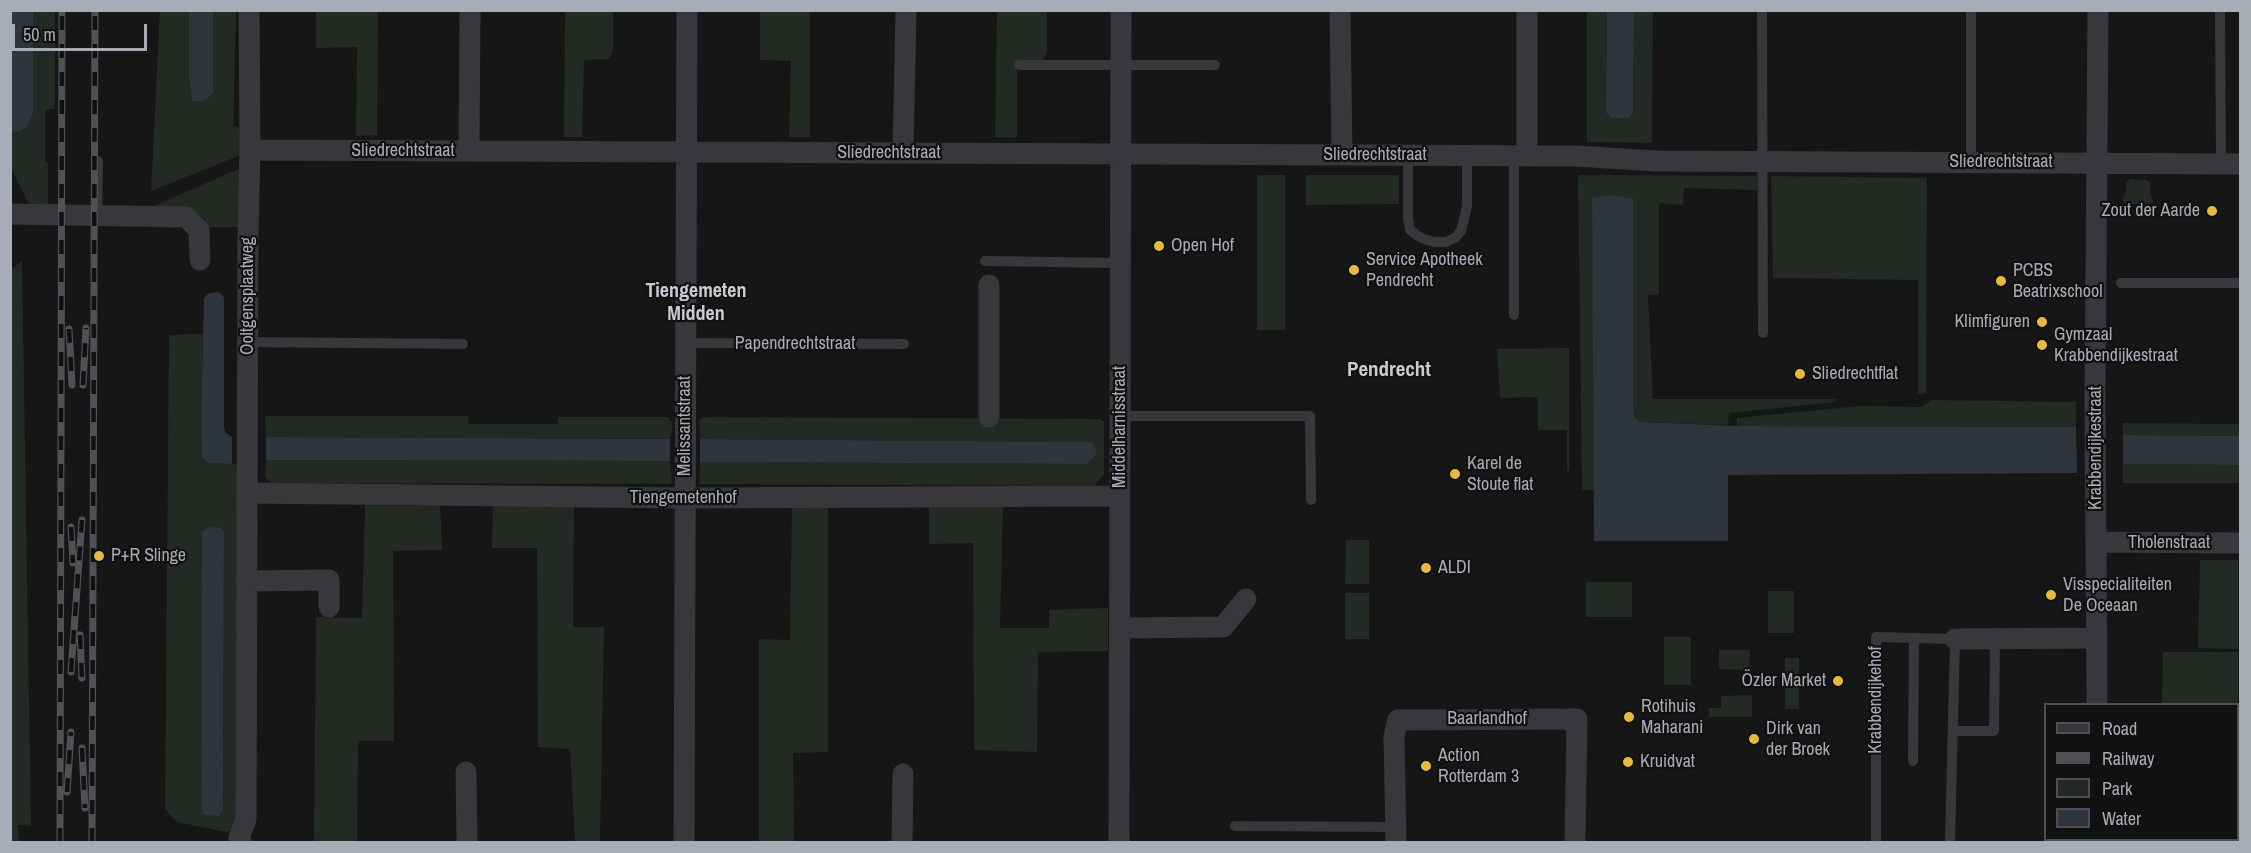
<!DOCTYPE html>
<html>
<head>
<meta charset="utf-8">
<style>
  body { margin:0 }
  #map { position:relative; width:2251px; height:853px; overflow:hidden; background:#161617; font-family:"Archivo Narrow",sans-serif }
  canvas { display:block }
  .frame { position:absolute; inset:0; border:12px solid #a8acb6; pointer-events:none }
  .legend { position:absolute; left:2044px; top:703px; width:195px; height:138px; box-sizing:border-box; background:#111112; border:2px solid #4d4f54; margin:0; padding:8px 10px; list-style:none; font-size:18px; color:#a8acb6 }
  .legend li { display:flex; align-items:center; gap:12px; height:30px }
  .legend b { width:30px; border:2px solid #4d4f54 }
  .scale { position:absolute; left:12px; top:24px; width:135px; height:27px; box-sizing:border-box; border:3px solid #a8acb6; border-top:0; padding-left:8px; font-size:18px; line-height:21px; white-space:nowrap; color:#a8acb6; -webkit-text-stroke:4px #111112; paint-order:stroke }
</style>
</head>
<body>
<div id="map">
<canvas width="2251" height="853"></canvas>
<div class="frame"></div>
<ul class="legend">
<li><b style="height:8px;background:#37373c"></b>Road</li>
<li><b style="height:8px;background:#505157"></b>Railway</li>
<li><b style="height:16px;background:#222a23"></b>Park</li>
<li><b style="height:16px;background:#2e353c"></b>Water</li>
</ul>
<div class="scale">50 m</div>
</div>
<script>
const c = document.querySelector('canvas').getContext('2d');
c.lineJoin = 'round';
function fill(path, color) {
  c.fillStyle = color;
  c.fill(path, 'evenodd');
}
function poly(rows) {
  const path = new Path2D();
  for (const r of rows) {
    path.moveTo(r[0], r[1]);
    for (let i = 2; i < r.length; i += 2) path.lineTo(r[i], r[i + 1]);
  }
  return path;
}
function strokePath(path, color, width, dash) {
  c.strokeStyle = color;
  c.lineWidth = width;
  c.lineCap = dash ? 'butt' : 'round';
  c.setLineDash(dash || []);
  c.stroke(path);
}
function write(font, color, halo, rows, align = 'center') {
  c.font = font + ' "Archivo Narrow",sans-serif';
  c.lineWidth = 4.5;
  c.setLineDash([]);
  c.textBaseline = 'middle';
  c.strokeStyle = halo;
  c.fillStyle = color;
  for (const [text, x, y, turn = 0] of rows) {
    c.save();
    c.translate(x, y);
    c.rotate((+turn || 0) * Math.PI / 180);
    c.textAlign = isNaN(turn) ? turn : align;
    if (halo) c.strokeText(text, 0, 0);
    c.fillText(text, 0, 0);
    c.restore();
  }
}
const green = poly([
  [33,11,55,11,55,109,45,110,45,162,48,163,48,205,29,204,11,168,10,131,33,113],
  [160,11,189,11,189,79,192,101,213,94,213,11,236,11,233,126,241,128,241,155,151,191],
  [316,11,378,11,377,135,356,136,357,47,316,48],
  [565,11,613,11,613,51,608,59,584,60,582,137,564,137],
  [760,11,810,11,810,137,789,137,791,61,760,60],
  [997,11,1047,11,1047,53,1043,60,1017,61,1017,138,995,137],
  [1587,11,1607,11,1606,112,1633,113,1634,11,1653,11,1652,143,1587,142],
  [236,170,240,170,243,227,208,227,204,218,192,211,147,209],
  [1257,175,1285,175,1285,330,1257,330],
  [1306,175,1399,175,1399,204,1306,205],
  [1578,175,1757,176,1757,190,1684,188,1683,205,1659,203,1659,294,1648,295,1653,399,1835,399,1836,402,1729,413,1728,425,1643,422,1636,419,1633,413,1592,198,1595,490,1582,490],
  [1771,176,1927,178,1926,393,1918,394,1918,280,1773,278],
  [2130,179,2146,180,2150,182,2150,194,2153,201,2146,208,2141,204,2135,204,2130,208,2123,202,2123,196,2126,194,2126,183],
  [22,261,31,826,18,825,19,842,11,842,10,270],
  [203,334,201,420,202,458,209,463,242,464,241,818,234,830,226,832,177,822,165,809,169,335],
  [221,528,224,531,223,811,202,703,202,531],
  [1569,348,1569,470,1567,471,1567,430,1538,430,1538,397,1500,398,1497,349],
  [1932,400,2076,402,2076,427,1737,426,1737,418,1860,406,1920,407],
  [265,416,468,416,469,424,558,424,558,417,668,417,672,422,672,429,670,439,266,437],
  [703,417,1100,419,1104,422,1104,475,1094,486,699,484,700,462,1088,464,1097,453,1092,442,700,439,699,421],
  [2123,423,2240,424,2240,436,2123,435],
  [266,460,670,461,672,482,670,484,271,483,265,477],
  [2123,464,2240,465,2240,483,2123,483],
  [792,504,828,504,828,752,793,753,794,842,759,842,759,639,790,640],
  [365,505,440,506,442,550,393,551,394,741,358,741,357,842,314,842,316,617,362,618],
  [574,505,573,627,604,627,600,842,575,842,570,749,538,747,537,548,492,548,493,506],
  [929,506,1003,506,1000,628,1049,628,1049,610,1108,608,1108,651,1038,652,1037,752,974,750,973,543,929,544],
  [1346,540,1369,540,1369,584,1345,584],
  [2200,560,2238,560,2238,649,2198,648],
  [1586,582,1632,582,1632,617,1586,617],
  [1768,591,1794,591,1794,633,1768,633],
  [1345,593,1369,593,1369,639,1345,639],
  [1664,637,1691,637,1691,685,1664,685],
  [1719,650,1750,650,1749,670,1719,669],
  [2163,652,2238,652,2238,724,2238,704,2162,704],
  [1785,658,1799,658,1799,709,1785,709],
  [1752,695,1752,717,1709,717,1709,708,1721,708,1721,696]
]);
const water = poly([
  [10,11,33,11,33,113,27,126,19,132,11,131],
  [189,11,213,11,213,94,202,101,192,101,189,79],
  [1607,11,1634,11,1633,113,1628,118,1611,118,1606,112],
  [1611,195,1633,199,1633,413,1636,419,1643,422,1737,426,2076,427,2077,473,1728,475,1728,541,1594,541,1592,198],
  [218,292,223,295,224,299,224,428,225,432,232,437,232,464,209,463,202,458,201,420,204,298,209,293],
  [2123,435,2240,436,2240,465,2123,464],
  [266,437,670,439,670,461,266,460],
  [700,439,1093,442,1097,453,1088,464,700,462],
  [211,527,221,528,224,531,223,811,218,816,204,815,201,808,202,537,202,531]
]);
const lane = poly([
  [1762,10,1763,333],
  [1971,10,1971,162],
  [2220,10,2221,163],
  [1019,65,1215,65],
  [1408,155,1408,218,1410,230,1421,238,1434,242,1446,242,1455,238,1461,231,1467,206,1467,155],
  [97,216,98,161],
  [985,261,1120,263],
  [2121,283,2240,283],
  [1514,315,1514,155],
  [248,342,463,344],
  [685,343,904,344],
  [1120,416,1310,416,1311,500],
  [1953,731,1994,731,1995,639],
  [1913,761,1914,638],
  [1235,826,1394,827],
  [1876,842,1876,637,1955,639,1950,842]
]);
const street = poly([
  [1340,10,1342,155],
  [1527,10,1527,155],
  [250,150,1575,156,1657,161,2240,164],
  [469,151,470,10],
  [903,153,906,10],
  [10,214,186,217,199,230,200,260],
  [989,285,989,417],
  [247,493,685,498,1120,496],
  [2097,542,2240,543],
  [246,581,329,580,329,607],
  [1120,628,1223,627,1246,599],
  [1955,639,2097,638],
  [2097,704,2095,397,2098,10],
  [466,772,467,842],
  [2097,840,2097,842],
  [241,842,239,838,246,819,248,235,250,150,249,10],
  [684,842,687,10],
  [902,842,903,774],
  [1119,842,1121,10],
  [1396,842,1394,736,1398,720,1577,719,1575,842]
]);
const rail = poly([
  [69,329,72,385],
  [83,385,86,328],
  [71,527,73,563],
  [80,635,82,678],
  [71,672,82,520],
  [82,748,85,808],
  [67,792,71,732],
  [60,842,62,10],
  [92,842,95,10]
]);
const markers = [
  [2212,211,6,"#e6b93f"],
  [1159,246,6,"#e6b93f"],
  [1354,270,6,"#e6b93f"],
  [2001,281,6,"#e6b93f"],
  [2042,322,6,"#e6b93f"],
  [2042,345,6,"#e6b93f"],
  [1800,374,6,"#e6b93f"],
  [1455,474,6,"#e6b93f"],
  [99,556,6,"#e6b93f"],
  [1426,568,6,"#e6b93f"],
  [2051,595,6,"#e6b93f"],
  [1838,681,6,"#e6b93f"],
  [1629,717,6,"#e6b93f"],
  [1754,739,6,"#e6b93f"],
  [1628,762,6,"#e6b93f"],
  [1426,766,6,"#e6b93f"]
];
const streetNames = [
  ["Sliedrechtstraat",403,151],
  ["Sliedrechtstraat",889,153],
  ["Sliedrechtstraat",1375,155],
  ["Sliedrechtstraat",2001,162],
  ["Ooltgensplaatweg",248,296,-90],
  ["Papendrechtstraat",795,344],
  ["Melissantstraat",685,426,-90],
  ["Middelharnisstraat",1120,427,-90],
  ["Krabbendijkestraat",2096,448,-90],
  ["Tiengemetenhof",683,498],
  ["Tholenstraat",2169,543],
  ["Krabbendijkehof",1876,700,-90],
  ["Baarlandhof",1487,719]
];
const poiNames = [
  ["Zout der Aarde",2200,211,"right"],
  ["Open Hof",1171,246],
  ["Service Apotheek",1366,260],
  ["Pendrecht",1366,281],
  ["PCBS",2013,271],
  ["Beatrixschool",2013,292],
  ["Klimfiguren",2030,322,"right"],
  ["Gymzaal",2054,335],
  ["Krabbendijkestraat",2054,356],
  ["Sliedrechtflat",1812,374],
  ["Karel de",1467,464],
  ["Stoute flat",1467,485],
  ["P+R Slinge",111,556],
  ["ALDI",1438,568],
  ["Visspecialiteiten",2063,585],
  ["De Oceaan",2063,606],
  ["Özler Market",1826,681,"right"],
  ["Rotihuis",1641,707],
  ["Maharani",1641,728],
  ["Dirk van",1766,729],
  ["der Broek",1766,750],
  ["Action",1438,756],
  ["Rotterdam 3",1438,777],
  ["Kruidvat",1640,762]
];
const neighbourhoodNames = [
  ["Tiengemeten",696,292],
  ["Midden",696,315]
];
const quarterNames = [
  ["Pendrecht",1389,370]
];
fill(green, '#222a23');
fill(water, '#2e353c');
strokePath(lane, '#37373c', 10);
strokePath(street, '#37373c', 21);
strokePath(rail, '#505157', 7);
strokePath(rail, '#111112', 4.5, [14]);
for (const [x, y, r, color] of markers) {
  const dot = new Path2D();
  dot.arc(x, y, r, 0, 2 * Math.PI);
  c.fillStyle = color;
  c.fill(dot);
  strokePath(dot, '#111112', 2);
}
write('18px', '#a8acb6', '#111112', streetNames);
write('18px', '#a8acb6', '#111112', poiNames, 'left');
write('bold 20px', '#c9cbd3', '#111112', neighbourhoodNames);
write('bold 21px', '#c9cbd3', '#111112', quarterNames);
</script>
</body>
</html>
